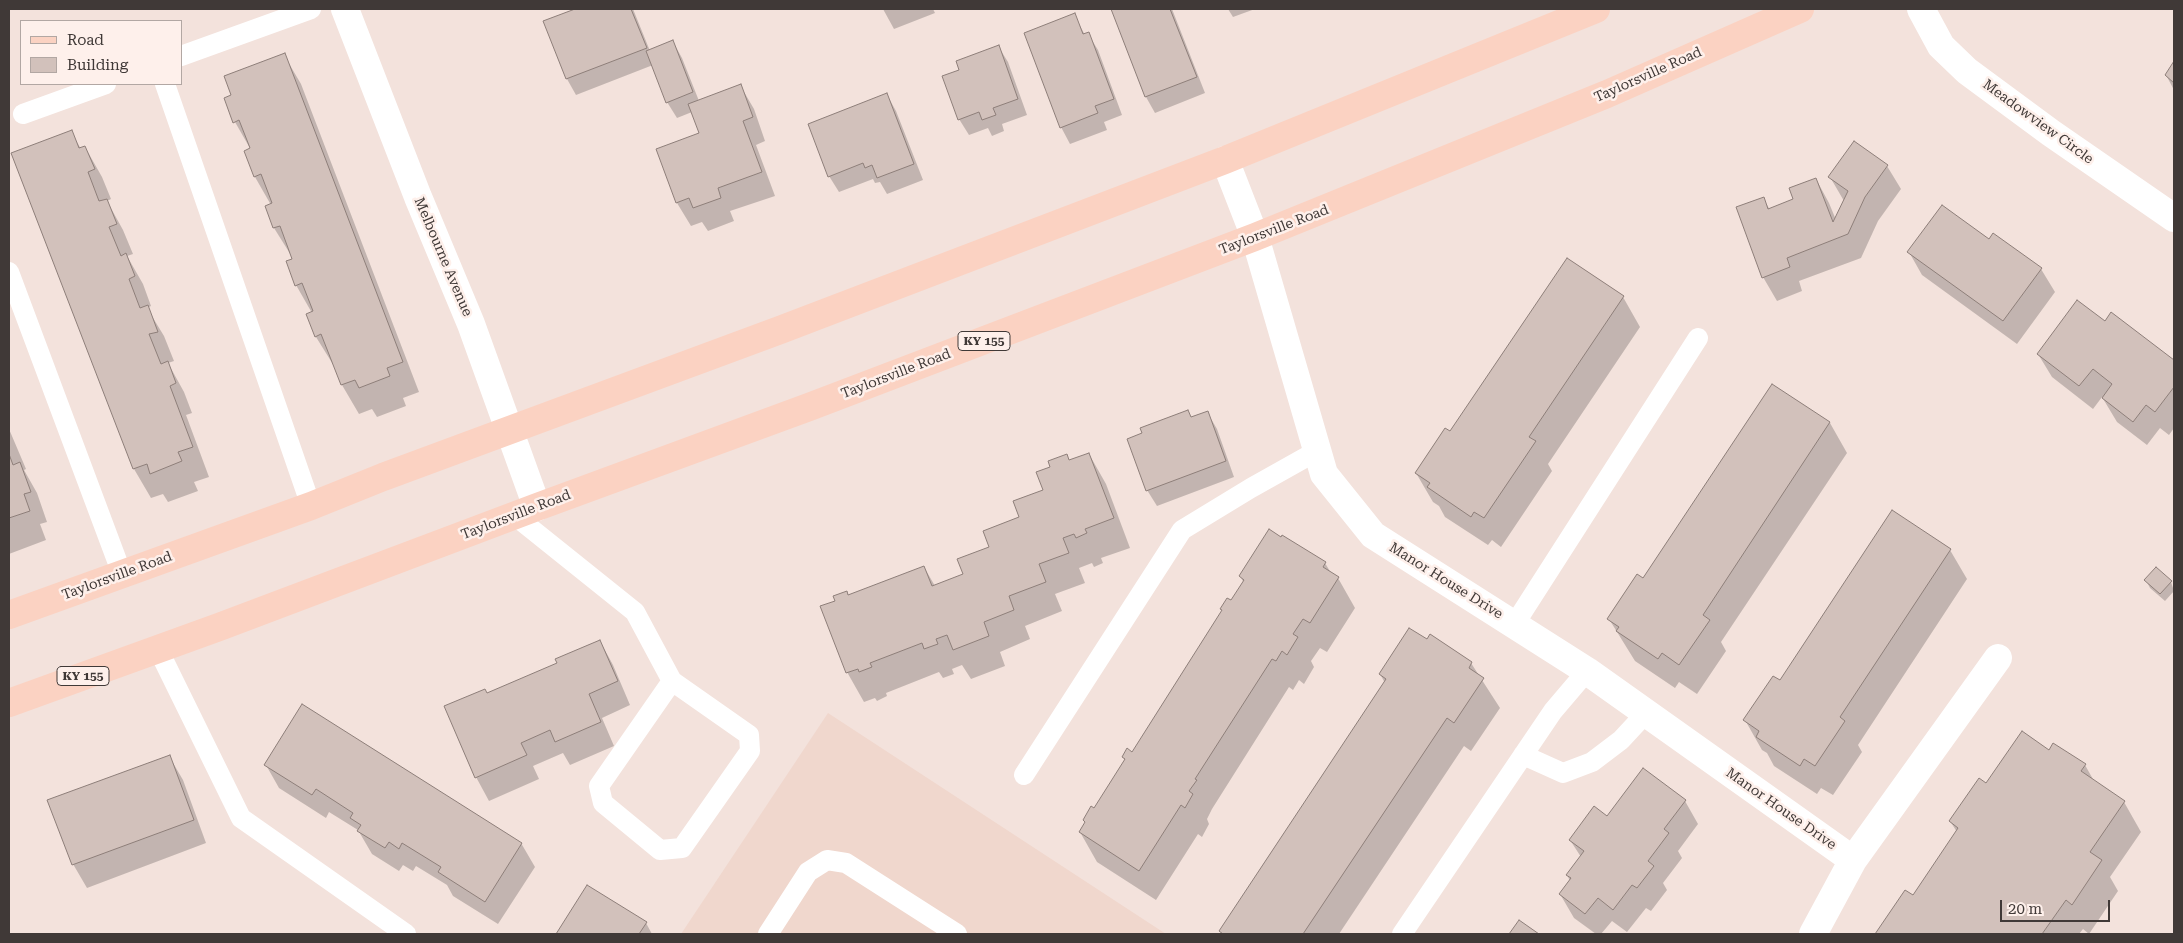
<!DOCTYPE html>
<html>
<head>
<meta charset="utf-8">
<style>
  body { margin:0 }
  #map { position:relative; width:2183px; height:943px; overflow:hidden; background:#f3e2dc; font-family:"Roboto Serif",serif }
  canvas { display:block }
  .frame { position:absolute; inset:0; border:10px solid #403937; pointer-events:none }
  .legend { position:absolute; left:20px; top:20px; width:162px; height:65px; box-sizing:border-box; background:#fef0eb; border:1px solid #b2a7a3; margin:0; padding:6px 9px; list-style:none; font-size:15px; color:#403937 }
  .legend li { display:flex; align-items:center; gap:10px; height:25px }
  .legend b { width:25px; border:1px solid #b2a7a3 }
  .scale { position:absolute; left:2000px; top:900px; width:110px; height:22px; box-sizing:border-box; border:2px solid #403937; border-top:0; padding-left:6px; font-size:15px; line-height:18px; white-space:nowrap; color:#403937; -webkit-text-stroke:4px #fef0eb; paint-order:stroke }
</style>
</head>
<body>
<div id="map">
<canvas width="2183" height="943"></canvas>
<div class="frame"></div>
<ul class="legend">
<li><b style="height:6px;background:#fbd2c2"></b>Road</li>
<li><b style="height:14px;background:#d2c1bb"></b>Building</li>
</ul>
<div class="scale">20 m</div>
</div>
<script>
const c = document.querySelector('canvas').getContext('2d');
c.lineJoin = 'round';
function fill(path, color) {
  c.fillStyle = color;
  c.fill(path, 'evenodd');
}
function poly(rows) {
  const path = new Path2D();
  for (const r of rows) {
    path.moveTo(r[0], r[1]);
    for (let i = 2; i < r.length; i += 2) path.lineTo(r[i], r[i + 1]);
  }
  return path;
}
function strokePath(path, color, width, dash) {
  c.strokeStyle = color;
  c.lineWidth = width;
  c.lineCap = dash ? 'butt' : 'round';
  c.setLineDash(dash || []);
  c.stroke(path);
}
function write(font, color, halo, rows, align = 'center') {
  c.font = font + ' "Roboto Serif",serif';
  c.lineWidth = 5;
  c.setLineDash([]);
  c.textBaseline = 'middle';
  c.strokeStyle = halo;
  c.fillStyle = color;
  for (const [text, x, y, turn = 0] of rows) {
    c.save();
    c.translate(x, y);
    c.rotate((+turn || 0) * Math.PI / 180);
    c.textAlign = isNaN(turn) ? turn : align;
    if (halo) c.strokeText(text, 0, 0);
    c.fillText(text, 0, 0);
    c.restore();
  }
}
const built = poly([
  [828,713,1166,934,681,934]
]);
const shadow = poly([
  [578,9,633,9,650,51,673,42,682,58,699,101,740,85,754,109,765,141,756,145,775,196,730,211,734,221,708,231,702,222,691,226,677,203,658,149,700,134,692,112,677,118,667,102,653,65,576,95,567,79,545,22],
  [883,9,933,9,935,13,894,29],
  [1112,9,1172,9,1205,93,1155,113,1146,97],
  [1228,9,1255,9,1233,17],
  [1074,15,1085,35,1088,34,1098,50,1122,115,1104,122,1107,130,1070,144,1061,127],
  [998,46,1008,62,1027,115,1002,124,1004,131,992,136,988,128,969,135,959,119,961,71],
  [284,55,301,84,419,392,403,398,406,406,377,417,372,409,359,414,342,385,334,366,316,337,308,314,312,313,296,285,294,260,274,228,271,205,255,177,246,152,251,150,235,122,233,96],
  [2174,63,2174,90,2166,75],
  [887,95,896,111,923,180,887,194,880,182,875,183,873,179,839,192,829,176],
  [71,132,81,149,85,147,102,177,111,199,107,201,123,230,133,254,127,256,143,284,151,306,147,308,164,336,174,361,168,363,184,392,192,413,186,415,209,477,194,482,198,491,168,502,163,494,151,498,134,469,13,153],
  [1887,166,1901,189,1878,221,1861,258,1799,281,1802,291,1777,301,1763,277,1763,198,1770,210,1794,200,1816,179,1829,203,1836,220,1844,201,1830,177],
  [1989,240,2041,269,2055,292,2017,344,1922,275,1909,252],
  [1567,259,1623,297,1640,327,1548,464,1552,471,1501,547,1492,540,1488,545,1445,517,1439,506,1433,502,1416,473,1450,433],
  [2111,314,2174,361,2174,428,2169,435,2160,428,2147,445,2117,422,2102,397,2093,409,2052,377,2038,354,2105,323],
  [1772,385,1830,423,1847,453,1721,642,1726,651,1697,694,1679,682,1675,688,1635,661,1609,619,1644,579],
  [1207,412,1217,429,1234,477,1157,506,1147,490,1192,418],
  [9,429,26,469,24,470,37,493,47,522,40,524,46,540,9,554],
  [1089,454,1106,484,1130,548,1101,558,1103,563,1094,567,1092,563,1079,568,1085,583,1055,594,1062,611,1025,626,1030,639,1000,652,1005,666,971,679,962,665,952,669,954,674,943,678,939,672,886,693,887,696,877,701,875,698,864,702,847,672,848,597,924,567,935,586,965,575,1020,518,1069,461],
  [1950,550,1967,579,1858,745,1862,752,1833,795,1821,788,1817,794,1774,766,1767,753,1762,750,1745,720,1780,682],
  [1325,563,1331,573,1338,578,1355,608,1327,652,1320,648,1311,661,1314,667,1304,684,1299,680,1293,690,1289,687,1212,809,1207,819,1209,824,1202,837,1198,834,1156,900,1097,862,1080,832,1125,761,1123,757,1133,754,1244,583,1240,576],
  [2146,580,2171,582,2174,591,2165,601,2150,588],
  [600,641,613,665,630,705,602,718,614,746,570,765,563,753,533,766,539,779,489,801,476,777,486,694,558,664],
  [1427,641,1471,663,1500,708,1471,751,1464,746,1339,934,1222,934,1220,931,1385,683,1380,674],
  [2049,751,2085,765,2094,781,2124,802,2141,832,2110,877,2118,891,2089,934,2083,929,2079,934,1876,934,1905,891,1913,897,1957,832,1950,821,1987,785],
  [169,756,183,780,206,843,87,888,73,864],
  [266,765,521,843,535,867,498,924,453,896,447,885,416,866,413,871,403,865,399,871,372,854,358,830,329,812,326,818,279,788],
  [1685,801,1698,824,1678,851,1682,858,1663,883,1667,890,1651,911,1646,908,1627,932,1612,921,1601,934,1596,934,1574,918,1560,894,1570,881,1567,875,1581,857,1570,840,1607,818],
  [588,887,646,923,652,934,557,934]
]);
const building = poly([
  [575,9,631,9,647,48,566,79,543,21,575,9],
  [1111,9,1170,9,1197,77,1145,97,1111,9],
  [1075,13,1083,34,1089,32,1114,99,1095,106,1098,113,1060,128,1024,33,1075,13],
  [673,40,693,92,666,103,646,51,673,40],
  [999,45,1018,99,993,108,996,115,982,120,979,112,958,120,942,76,959,70,956,61,999,45],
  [285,53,403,362,387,368,390,376,359,388,355,380,341,385,321,334,315,337,306,314,313,311,302,283,295,286,286,261,292,259,280,226,273,228,265,206,272,203,261,174,254,177,244,151,250,148,239,120,233,123,224,98,231,95,224,76,285,53],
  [2174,61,2174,83,2165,75,2174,61],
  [741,84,753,117,743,121,762,172,718,188,721,198,693,208,689,198,676,203,656,149,699,133,688,104,741,84],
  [887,93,914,164,877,178,872,165,865,168,863,163,828,177,808,124,887,93],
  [72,130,79,148,85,146,95,169,88,172,99,201,107,199,117,224,109,227,121,256,126,253,135,276,129,279,140,308,148,305,158,332,149,334,161,364,168,361,176,383,170,386,193,447,178,452,182,461,150,474,147,464,133,469,11,153,72,130],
  [1854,141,1888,165,1865,197,1848,234,1787,258,1790,267,1762,278,1736,207,1764,197,1768,209,1793,199,1789,188,1816,178,1833,222,1848,191,1828,177,1854,141],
  [1942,205,1989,239,1993,233,2042,268,2003,321,1907,252,1942,205],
  [1567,258,1624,296,1529,437,1536,441,1484,518,1474,512,1471,517,1427,487,1430,483,1415,473,1445,428,1450,431,1567,258],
  [2077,300,2105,321,2111,312,2174,360,2174,387,2155,412,2146,405,2133,422,2102,398,2112,384,2093,369,2079,386,2037,354,2077,300],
  [1772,384,1830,422,1703,615,1710,620,1679,665,1662,653,1658,659,1616,631,1619,627,1607,619,1637,574,1643,578,1772,384],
  [1188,410,1191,417,1208,411,1226,461,1146,491,1127,439,1142,433,1140,428,1188,410],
  [1089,453,1114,518,1085,529,1087,533,1076,538,1074,534,1063,538,1069,553,1039,564,1046,582,1009,596,1014,610,984,622,989,636,953,650,947,635,936,639,938,644,924,649,922,643,870,663,872,667,859,672,858,669,846,673,820,606,835,601,833,596,847,591,848,595,924,566,932,586,963,574,957,559,989,547,983,531,1019,517,1013,501,1043,490,1036,472,1050,467,1048,461,1067,454,1069,460,1089,453],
  [9,454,13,465,20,462,31,492,24,494,30,511,9,518,9,454],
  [1892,510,1951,549,1840,717,1845,721,1815,766,1804,759,1800,766,1756,737,1759,731,1743,720,1773,676,1780,680,1892,510],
  [1269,529,1281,537,1282,535,1326,562,1323,567,1339,577,1310,623,1303,619,1293,634,1298,637,1287,655,1282,651,1276,661,1272,659,1195,779,1197,780,1189,791,1193,794,1185,808,1181,805,1139,871,1079,832,1085,822,1083,820,1091,806,1094,808,1125,759,1122,757,1127,748,1132,752,1222,610,1220,609,1227,598,1231,600,1244,580,1239,576,1269,529],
  [2156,567,2172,581,2160,594,2144,580,2156,567],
  [1409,628,1427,639,1430,634,1472,662,1469,668,1484,678,1454,723,1447,718,1303,934,1223,934,1219,931,1386,679,1379,674,1409,628],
  [600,640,618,681,589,694,601,722,555,742,550,730,521,743,527,755,475,778,444,706,485,689,487,693,557,663,555,659,600,640],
  [302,704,522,843,485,902,438,872,441,867,402,843,399,849,389,842,385,848,357,831,361,825,350,818,353,813,316,789,312,795,264,765,302,704],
  [2022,731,2049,750,2053,743,2086,764,2081,771,2125,801,2090,852,2102,860,2072,905,2066,900,2042,934,1875,934,1905,890,1913,895,1958,828,1949,821,1979,778,1986,783,2022,731],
  [170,755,194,820,72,865,47,800,170,755],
  [1643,768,1686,800,1664,829,1669,833,1648,861,1654,866,1637,888,1632,885,1613,910,1598,898,1585,914,1559,894,1571,878,1566,875,1584,851,1569,840,1594,806,1607,816,1643,768],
  [587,885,647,922,639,934,556,934,587,885],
  [1519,920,1539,934,1509,934,1519,920]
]);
const service = poly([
  [181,56,311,9],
  [165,84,311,506],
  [23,114,106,84],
  [9,272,122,574],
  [514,515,635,612,672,681,749,735,750,751,682,848,660,850,603,803,599,786,672,681],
  [1514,625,1698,338],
  [158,649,241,818,406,934],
  [1523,755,1563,773,1592,762,1621,740,1646,713],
  [1024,775,1182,530,1251,488,1317,451],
  [768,934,808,872,827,860,846,863,957,934],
  [1402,934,1553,711,1587,671]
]);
const minor = poly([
  [345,9,418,197,471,324,537,507],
  [1921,9,1941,46,1967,71,2051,133,2174,218],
  [1225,160,1255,237,1324,474,1373,535,1587,671,1853,860],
  [1813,934,1853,860,1998,658]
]);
const primary = poly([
  [9,615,311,506,383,477,780,330,1225,160,1596,9],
  [9,703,219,627,537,507,809,407,1255,237,1607,94,1800,9]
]);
const shields = [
  [984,341,52],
  [83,676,52]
];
const shieldNames = [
  ["KY 155",984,341],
  ["KY 155",83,676]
];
const streetNames = [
  ["Taylorsville Road",1648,75,-24],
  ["Meadowview Circle",2038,122,36],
  ["Taylorsville Road",1274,230,-21],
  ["Melbourne Avenue",443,257,67],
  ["Taylorsville Road",896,374,-21],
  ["Taylorsville Road",516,515,-21],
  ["Taylorsville Road",117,576,-20],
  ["Manor House Drive",1446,581,32],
  ["Manor House Drive",1781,809,35]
];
fill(built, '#f0d7cd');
fill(shadow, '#0003');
fill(building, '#d2c1bb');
strokePath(building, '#8d7e79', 1);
strokePath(service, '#fff', 20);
strokePath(minor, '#fff', 28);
strokePath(primary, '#fbd2c2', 28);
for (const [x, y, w] of shields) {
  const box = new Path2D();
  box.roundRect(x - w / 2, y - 9.5, w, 19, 4);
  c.fillStyle = '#fef0eb';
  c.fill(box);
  strokePath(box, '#403937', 1);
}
write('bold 12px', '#403937', null, shieldNames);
write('14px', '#403937', '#fef0eb', streetNames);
</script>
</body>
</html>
